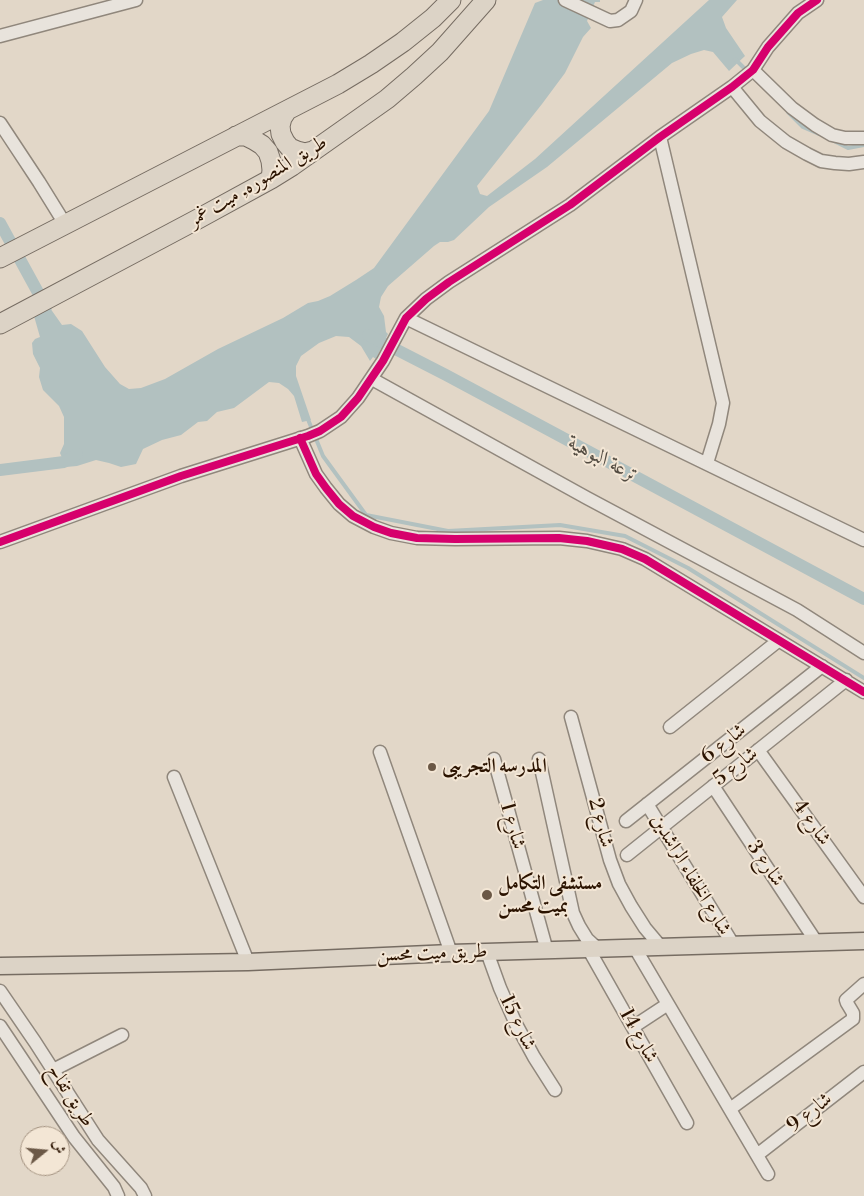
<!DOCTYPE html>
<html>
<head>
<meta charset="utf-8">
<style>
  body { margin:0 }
  #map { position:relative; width:864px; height:1196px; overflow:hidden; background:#e2d7c8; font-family:"Libre Bodoni",Amiri,serif }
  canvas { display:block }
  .north { position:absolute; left:20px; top:1126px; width:50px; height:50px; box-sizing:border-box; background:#f3e6d5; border:1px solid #a39280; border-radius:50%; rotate:73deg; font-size:14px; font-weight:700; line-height:20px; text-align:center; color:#2b1300 }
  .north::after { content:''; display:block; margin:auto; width:18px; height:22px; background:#6b5846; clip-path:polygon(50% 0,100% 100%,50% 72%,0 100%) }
</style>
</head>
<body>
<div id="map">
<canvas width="864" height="1196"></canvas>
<div class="north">ش</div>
</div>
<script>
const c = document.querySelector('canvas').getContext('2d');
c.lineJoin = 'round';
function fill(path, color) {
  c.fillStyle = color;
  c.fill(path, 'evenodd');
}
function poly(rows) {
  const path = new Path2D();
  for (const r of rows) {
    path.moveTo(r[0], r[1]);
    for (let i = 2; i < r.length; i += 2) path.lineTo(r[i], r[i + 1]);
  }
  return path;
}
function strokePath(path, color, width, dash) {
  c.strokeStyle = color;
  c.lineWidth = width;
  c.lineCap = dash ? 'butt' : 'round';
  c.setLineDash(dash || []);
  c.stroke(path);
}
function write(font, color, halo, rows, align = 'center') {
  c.font = font + ' "Libre Bodoni",Amiri,serif';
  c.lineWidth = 4;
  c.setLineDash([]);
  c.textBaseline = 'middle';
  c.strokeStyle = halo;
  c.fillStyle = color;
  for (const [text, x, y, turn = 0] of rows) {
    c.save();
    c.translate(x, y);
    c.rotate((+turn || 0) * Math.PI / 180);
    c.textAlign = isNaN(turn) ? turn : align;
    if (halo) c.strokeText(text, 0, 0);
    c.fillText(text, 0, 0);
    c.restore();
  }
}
const water = poly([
  [543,0,600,0,600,2,595,2,587,21,591,28,583,37,565,73,542,104,477,186,480,194,487,196,535,159,709,0,737,0,722,17,726,28,745,56,729,71,713,52,704,50,691,54,672,63,547,167,489,207,454,240,448,242,440,242,434,246,388,286,381,297,379,307,384,316,386,332,388,334,376,359,373,357,370,361,361,346,349,337,336,336,319,343,301,356,296,366,296,376,311,420,302,422,294,396,288,389,279,383,269,382,234,408,217,412,207,421,198,422,181,435,162,440,143,449,136,464,121,467,109,463,96,460,77,466,66,467,60,453,64,444,64,417,59,406,43,390,39,377,40,368,33,354,32,343,35,339,40,337,34,316,50,308,62,325,71,324,82,331,105,367,120,384,129,389,141,388,165,379,218,349,283,318,308,303,318,301,330,296,356,280,374,268,489,111,535,3]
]);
const stream = poly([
  [735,59,748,72],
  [788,112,803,127,819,134],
  [834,141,848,148,864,145],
  [307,417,323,456,366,515,448,531,560,525,625,536,688,568,864,678]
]);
const canal = poly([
  [0,223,46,307],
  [368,335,446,375,864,599],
  [0,470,64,462,77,454]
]);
const minor = poly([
  [565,0,610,21,618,20,631,11,636,0],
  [0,36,136,0],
  [753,70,792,108,815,125,832,135,845,138,864,138],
  [732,87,760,121,786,142,807,154,821,161,835,163,849,164,864,162],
  [0,123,39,182,65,224],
  [660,137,723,403,719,424,707,463],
  [406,318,864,540],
  [372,379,587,498,797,610,864,653],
  [300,438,316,474,326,488,339,504,353,516,374,527,391,533,417,538,455,539,559,538,587,541,622,549,645,559,864,692],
  [0,542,181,476,308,436,320,431,341,417,358,398,383,361,406,318,426,299,449,282,570,205,660,137,732,87,753,70,768,47,798,13,817,0],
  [571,717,610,860,619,884,631,906,645,928,661,947],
  [670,727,778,641],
  [758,750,864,897],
  [380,752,451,953],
  [494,759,547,951],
  [539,759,573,913,579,926,587,939,598,949],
  [174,777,248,962],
  [713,786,817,943],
  [647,804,734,946],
  [626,821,822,666],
  [627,855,846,680],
  [635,948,768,1174],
  [589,950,687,1123],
  [487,952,500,988,516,1024,534,1057,555,1090],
  [0,991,35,1042,98,1140,141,1188,145,1196],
  [0,1026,74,1137,114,1187,118,1196],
  [633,1027,668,1004],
  [53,1070,122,1035],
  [730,1109,853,1019,853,1013,847,1003,846,1000,864,984],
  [757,1155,864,1072]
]);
const major = poly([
  [0,966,248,962,451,953,864,941]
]);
const highway = poly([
  [286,112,282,118,280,126,281,134,285,142,290,148,297,151,305,153,313,151],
  [236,136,246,136,254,140,262,145,268,152,271,161,272,170,271,179],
  [0,258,338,84,371,64,403,42,433,18,451,0],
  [0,324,196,220,271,179,292,166,387,99,414,76,440,52,486,0]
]);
const cycleway = poly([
  [300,438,316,474,326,488,339,504,353,516,374,527,391,533,417,538,455,539,559,538,587,541,622,549,645,559,864,692],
  [0,542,181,476,308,436,320,431,341,417,358,398,383,361,406,318,426,299,449,282,570,205,660,137,732,87,753,70,768,47,798,13,817,0]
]);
const markers = [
  [432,767,5,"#6b5846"],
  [487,895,6,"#6b5846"]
];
const streetNames = [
  ["طريق المنصوره, ميت غمر",258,182,-31],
  ["شارع 6",724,744,-38],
  ["شارع 5",736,767,-38],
  ["شارع 2",600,823,75],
  ["شارع 4",811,823,54],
  ["شارع 1",512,826,74],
  ["شارع 3",765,864,56],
  ["شارع الخلفاء الراشدين",690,875,59],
  ["طريق ميت محسن",432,954,-2],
  ["شارع 15",517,1023,64],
  ["شارع 14",638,1036,61],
  ["طريق تفاح",70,1096,57],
  ["شارع 9",810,1113,-38]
];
const poiNames = [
  ["المدرسه التجريبى",442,767],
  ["مستشفى التكامل",498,884],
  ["بميت محسن",498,907]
];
const waterNames = [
  ["ترعة البوهية",603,460,28]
];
fill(water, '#b2c1c0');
strokePath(stream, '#b2c1c0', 4);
strokePath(canal, '#b2c1c0', 12);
strokePath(minor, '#90877c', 15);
strokePath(major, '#766c62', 19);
strokePath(highway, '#766c62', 21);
strokePath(minor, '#e8e3dc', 12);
strokePath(major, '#dcd3c6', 16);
strokePath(highway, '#dcd3c6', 19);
strokePath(cycleway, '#d6006c', 8);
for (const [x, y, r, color] of markers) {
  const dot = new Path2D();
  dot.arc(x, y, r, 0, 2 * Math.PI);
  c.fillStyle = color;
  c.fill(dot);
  strokePath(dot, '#f3e6d5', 2);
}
write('20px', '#2b1300', '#f3e6d5', streetNames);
write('bold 20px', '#2b1300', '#f3e6d5', poiNames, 'left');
write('italic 21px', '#534c42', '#f3e6d5', waterNames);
</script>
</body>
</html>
